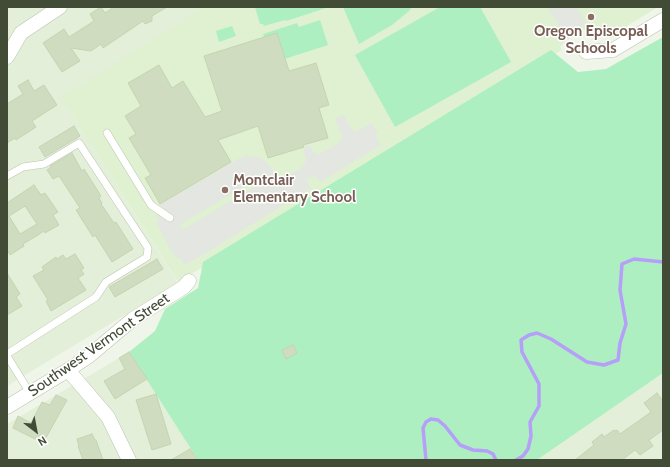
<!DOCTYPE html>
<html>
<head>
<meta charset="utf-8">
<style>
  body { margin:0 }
  #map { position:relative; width:670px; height:467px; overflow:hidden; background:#eff6e9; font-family:Cabin,sans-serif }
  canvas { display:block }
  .frame { position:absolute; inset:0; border:8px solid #414b36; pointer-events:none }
  .north { position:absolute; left:16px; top:411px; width:40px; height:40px; -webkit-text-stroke:3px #fff; paint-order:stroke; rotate:148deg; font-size:11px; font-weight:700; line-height:16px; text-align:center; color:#414b36 }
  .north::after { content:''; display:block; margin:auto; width:14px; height:18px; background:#414b36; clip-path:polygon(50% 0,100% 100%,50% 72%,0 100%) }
</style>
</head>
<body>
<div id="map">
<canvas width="670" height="467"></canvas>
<div class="frame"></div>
<div class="north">N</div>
</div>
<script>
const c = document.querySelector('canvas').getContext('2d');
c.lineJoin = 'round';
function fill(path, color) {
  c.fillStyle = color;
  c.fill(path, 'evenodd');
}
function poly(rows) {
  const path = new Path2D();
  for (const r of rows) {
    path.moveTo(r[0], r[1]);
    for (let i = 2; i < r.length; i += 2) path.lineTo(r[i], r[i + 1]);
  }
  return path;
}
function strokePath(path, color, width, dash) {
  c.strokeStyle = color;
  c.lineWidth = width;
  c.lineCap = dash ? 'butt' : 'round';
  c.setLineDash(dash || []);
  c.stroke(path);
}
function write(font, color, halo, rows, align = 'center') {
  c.font = font + ' Cabin,sans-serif';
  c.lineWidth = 3;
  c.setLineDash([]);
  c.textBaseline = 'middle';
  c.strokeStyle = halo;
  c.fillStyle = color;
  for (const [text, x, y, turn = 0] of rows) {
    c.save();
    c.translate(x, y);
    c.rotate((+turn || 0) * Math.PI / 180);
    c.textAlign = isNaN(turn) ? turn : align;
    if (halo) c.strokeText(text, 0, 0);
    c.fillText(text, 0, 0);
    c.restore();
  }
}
const residential = poly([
  [7,7,206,7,62,98,178,283,7,386],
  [129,352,198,460,7,460,7,424],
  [663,373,663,460,537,460]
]);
const education = poly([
  [205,7,658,7,625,27,622,32,614,37,608,38,603,36,597,31,592,29,578,30,567,38,563,44,560,47,562,50,178,282,61,97]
]);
const green = poly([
  [255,7,326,7,326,8,286,21,285,20,264,26,263,24,260,24],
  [343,7,412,7,409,11,392,25,359,44],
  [440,7,480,7,511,62,395,127,355,55],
  [320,20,328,45,272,63,263,34,297,23,299,27],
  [232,26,236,36,219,42,216,31],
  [663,37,663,373,537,460,198,460,129,352,155,331,165,309,198,288,203,262,551,50,578,72,606,69]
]);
const parking = poly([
  [547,7,576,7,586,23,581,27,580,31,572,35,568,40],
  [344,115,349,125,352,129,356,131,358,131,371,123,378,133,376,134,376,137,381,145,320,182,315,176,309,178,307,180,307,182,311,188,199,257,184,265,181,259,175,257,156,223,159,220,155,212,155,210,158,206,238,159,247,155,258,157,266,162,270,166,279,182,301,168,304,165,306,159,303,148,311,145,313,152,318,155,334,146,339,142,342,136,341,133,335,118],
  [257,179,258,179,260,182,259,184,184,229,182,228,180,226,181,224]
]);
const stream = poly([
  [426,460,423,428,426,422,431,419,438,420,445,426,460,445,473,450,487,451,493,454,496,460],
  [516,460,523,456,528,449,531,436,530,422,539,406,539,384,522,352,521,340,529,335,537,333,551,339,587,362,604,365,618,360,620,343,626,324,620,290,622,264,634,259,663,262]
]);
const building = poly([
  [101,7,105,13,114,7,167,7,152,16,152,21,145,24,143,21,103,48,101,44,91,51,71,48,80,61,62,72,43,43,64,29,69,37,94,21,90,14,101,7],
  [277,33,289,71,316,63,329,105,319,108,328,138,303,145,304,147,268,158,258,126,218,140,231,162,160,204,145,178,151,175,129,138,136,134,125,116,141,106,128,83,159,65,172,88,183,81,205,117,222,111,204,56,277,33],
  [28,80,34,91,44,85,57,105,32,121,36,127,16,140,15,138,7,143,7,104,23,94,18,86,28,80],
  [74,126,80,136,45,157,39,147,74,126],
  [72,153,82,171,84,169,101,196,99,198,102,203,101,204,114,223,116,222,133,249,112,262,95,235,93,237,76,210,80,208,59,176,53,179,47,170,51,167,50,166,72,153],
  [34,185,41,195,45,193,58,212,53,215,59,225,45,233,44,231,38,235,23,244,24,246,10,255,7,250,7,203,34,185],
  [25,206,37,224,20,234,9,216,25,206],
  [75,254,84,268,81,270,84,274,78,278,86,290,51,311,46,301,48,300,33,276,44,270,42,267,56,257,57,259,63,255,66,259,75,254],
  [157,259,163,269,115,297,109,287,157,259],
  [7,273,20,294,16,297,22,306,7,315,7,273],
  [293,345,297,353,286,359,282,350,293,345],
  [129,352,147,379,115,399,104,381,125,369,119,358,129,352],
  [657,393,663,401,663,430,649,440,653,446,640,455,635,450,622,460,575,460,594,445,592,442,602,434,604,437,614,430,615,431,617,430,620,434,651,412,644,403,657,393],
  [156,394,171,444,152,450,136,400,156,394],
  [56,395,67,400,43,443,13,428,18,416,31,423,42,402,50,405,56,395],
  [92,434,95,440,96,440,103,460,83,460,78,446,79,446,77,439,92,434],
  [190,449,198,460,171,460,190,449]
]);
const service = poly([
  [107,133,151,205,170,218],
  [7,176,23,167,44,164,79,143,148,248,147,257,106,282,96,297,7,354],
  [7,356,30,393]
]);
const minor = poly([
  [586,52,613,50,663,20],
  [7,57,21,33,60,7],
  [68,370,108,417,129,460],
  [7,407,68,370,89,356,133,319,176,292,184,287,189,281]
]);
const markers = [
  [591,17,4,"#8d6e63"],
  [225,190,4,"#8d6e63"]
];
const educationNames = [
  ["Oregon Episcopal",591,32],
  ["Schools",591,49],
  ["Montclair",233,181,"left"],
  ["Elementary School",233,198,"left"]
];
const streetNames = [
  ["Southwest Vermont Street",99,345,-35]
];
fill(residential, '#e4efda');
fill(education, '#dff1d1');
fill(green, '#adefc0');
fill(parking, '#e4e7e1');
strokePath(stream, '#b59ff9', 3.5);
fill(building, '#cfdcc0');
strokePath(building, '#c4d5af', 1);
strokePath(service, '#bac6ad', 8);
strokePath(minor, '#bac6ad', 15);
strokePath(service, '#fff', 7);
strokePath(minor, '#fff', 14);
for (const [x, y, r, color] of markers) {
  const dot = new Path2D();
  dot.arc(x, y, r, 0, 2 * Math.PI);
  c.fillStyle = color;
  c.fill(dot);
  strokePath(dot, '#fff', 1.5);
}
write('bold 15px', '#785e54', '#fff', educationNames);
write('15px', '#414b36', '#fff', streetNames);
</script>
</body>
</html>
